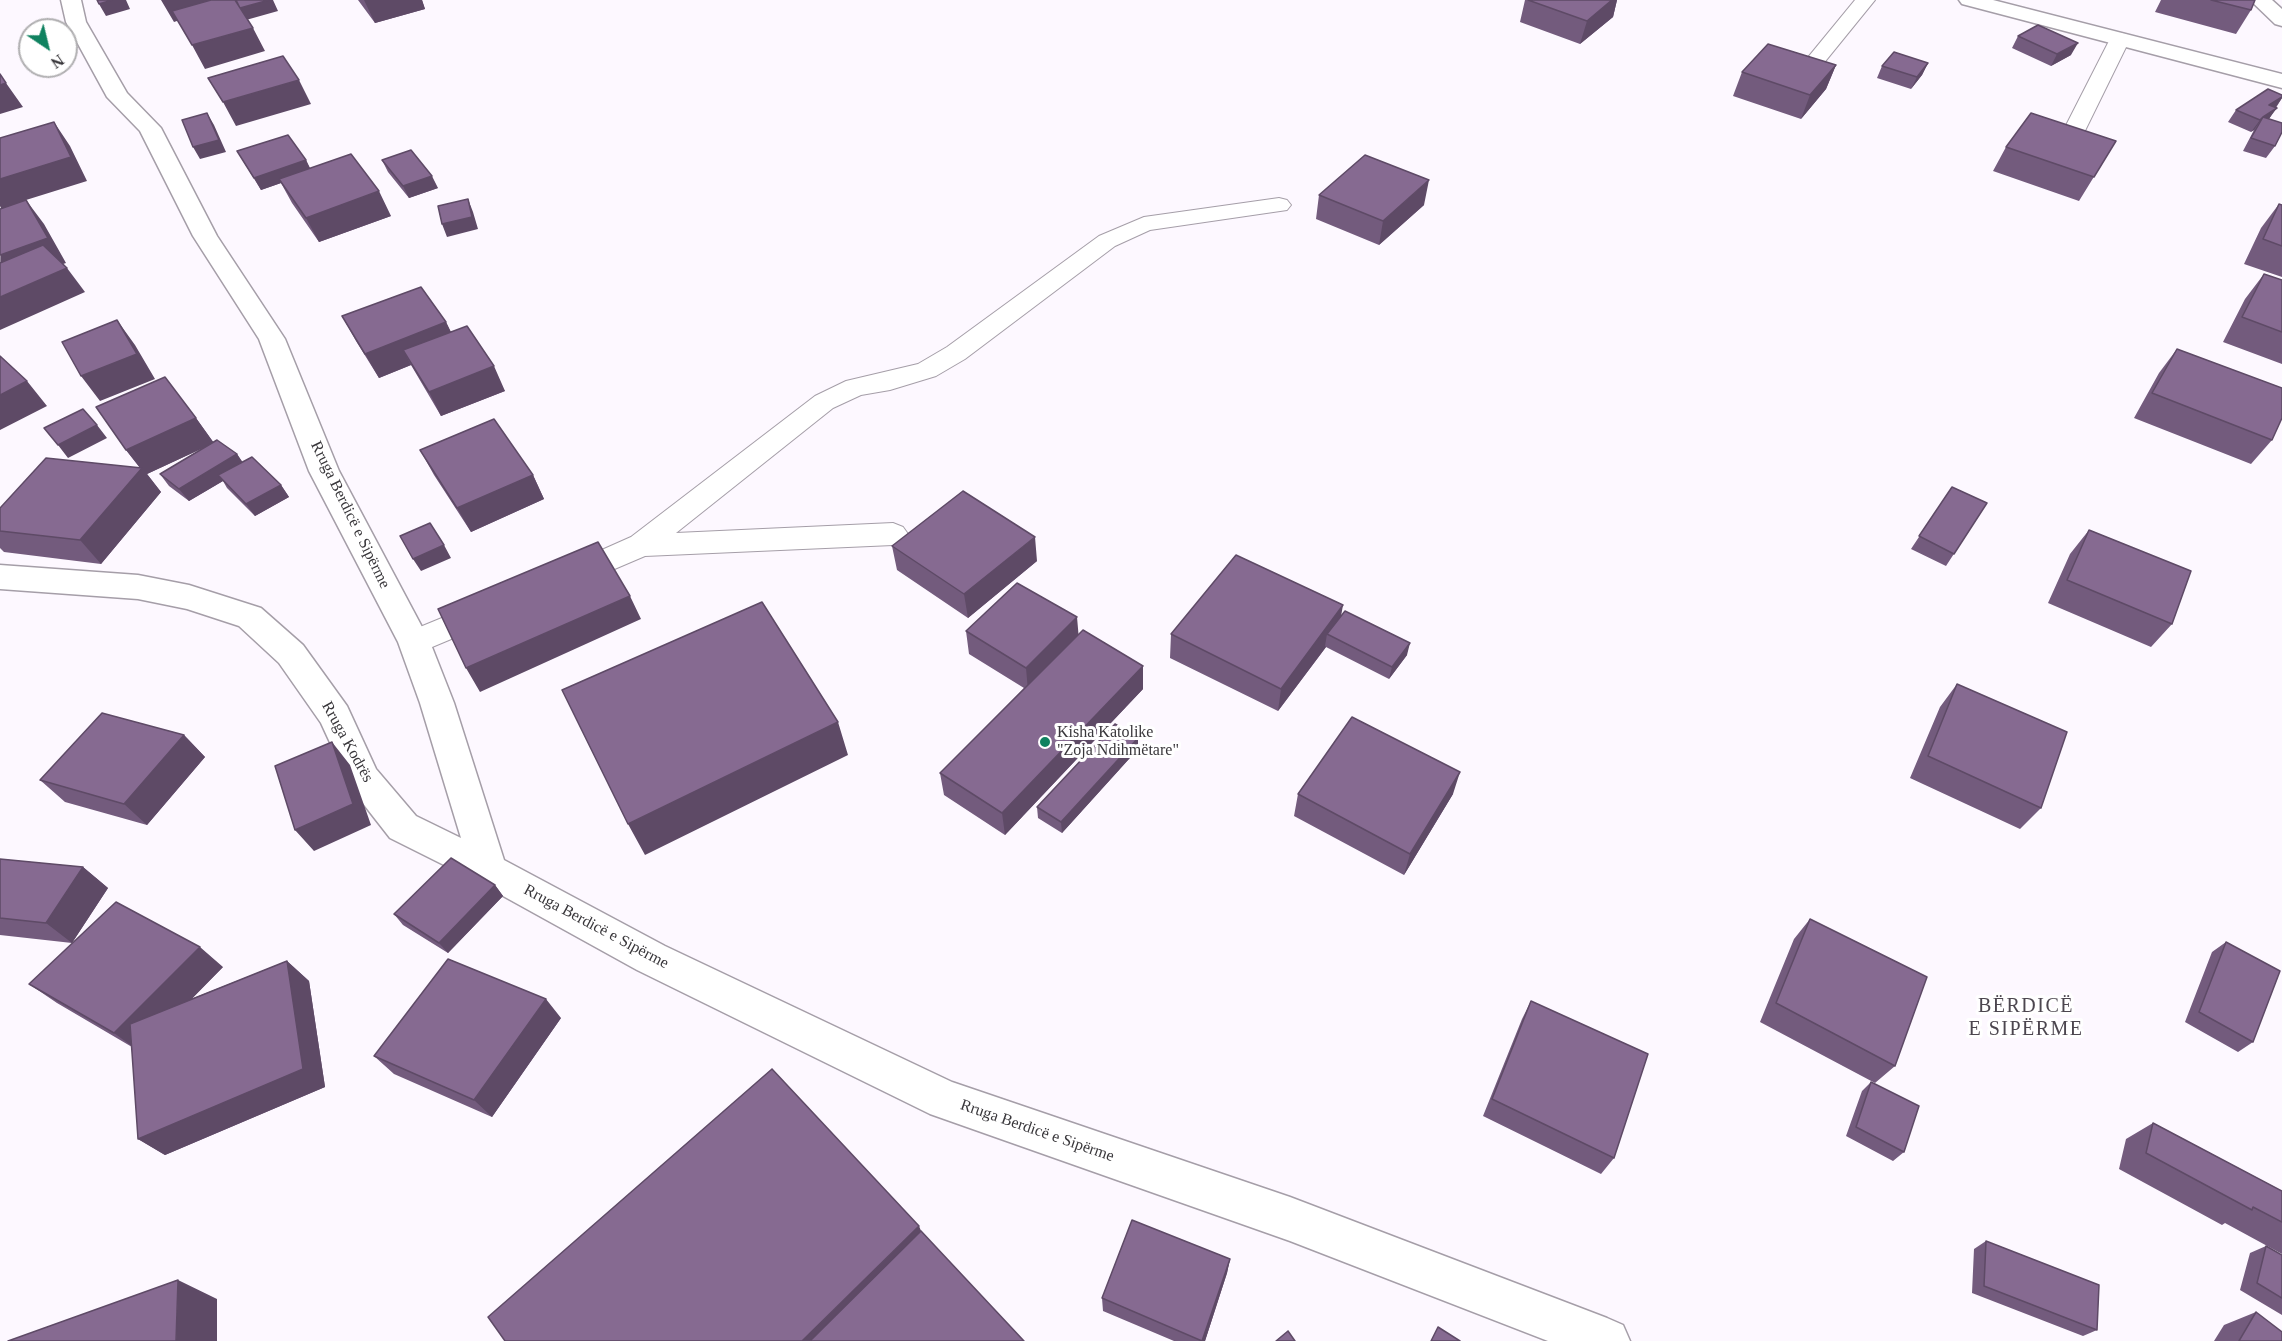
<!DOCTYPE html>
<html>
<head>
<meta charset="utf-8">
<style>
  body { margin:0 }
  #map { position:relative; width:2282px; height:1341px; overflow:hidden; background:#fdf8ff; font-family:Georgia,serif }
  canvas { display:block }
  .north { position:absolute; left:18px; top:18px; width:60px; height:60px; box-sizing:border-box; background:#fff; border:2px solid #b0afb1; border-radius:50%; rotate:145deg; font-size:16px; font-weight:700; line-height:24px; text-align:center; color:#39373b }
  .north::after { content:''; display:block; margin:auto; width:21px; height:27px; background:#108260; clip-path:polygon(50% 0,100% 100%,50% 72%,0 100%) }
</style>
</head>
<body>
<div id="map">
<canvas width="2282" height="1341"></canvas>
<div class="north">N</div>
</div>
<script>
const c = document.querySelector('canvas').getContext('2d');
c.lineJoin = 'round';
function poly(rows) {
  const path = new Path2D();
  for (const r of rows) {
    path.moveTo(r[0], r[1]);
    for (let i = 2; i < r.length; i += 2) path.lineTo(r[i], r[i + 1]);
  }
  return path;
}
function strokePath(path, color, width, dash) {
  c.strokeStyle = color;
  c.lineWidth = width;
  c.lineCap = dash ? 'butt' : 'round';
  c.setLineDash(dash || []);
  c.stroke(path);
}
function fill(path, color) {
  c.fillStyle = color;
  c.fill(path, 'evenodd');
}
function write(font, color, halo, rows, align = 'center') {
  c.font = font + ' Georgia,serif';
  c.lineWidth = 6;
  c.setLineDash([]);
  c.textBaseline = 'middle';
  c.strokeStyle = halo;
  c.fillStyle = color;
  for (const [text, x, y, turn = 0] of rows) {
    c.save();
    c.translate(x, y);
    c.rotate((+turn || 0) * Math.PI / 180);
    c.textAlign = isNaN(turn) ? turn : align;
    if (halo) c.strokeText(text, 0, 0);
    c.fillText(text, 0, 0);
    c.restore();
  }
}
const service = poly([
  [1855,0,1875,0,1819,69,1812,71,1805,69,1802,65,1805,61,1855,0],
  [2120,33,2127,35,2130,39,2079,143,2076,148,2068,150,2060,148,2057,143,2110,39,2113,35,2120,33],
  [1279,198,1287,200,1291,205,1287,210,1150,230,1115,246,965,359,936,376,890,390,861,395,833,408,676,533,893,523,903,527,908,534,903,541,893,545,645,556,570,588,559,585,555,577,559,569,631,537,815,396,846,381,918,364,947,347,1099,236,1144,217,1279,198],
  [488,599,499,603,503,611,499,619,425,650,414,654,403,650,399,642,403,634,488,599]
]);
const minor = poly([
  [61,0,81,0,86,22,127,93,161,128,217,236,285,339,339,471,430,642,454,703,504,860,665,946,952,1082,1290,1197,1607,1318,1623,1325,1630,1341,1548,1341,1290,1241,930,1114,637,970,476,881,390,838,351,788,321,723,279,663,239,626,187,609,138,599,0,589,0,565,138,575,189,585,261,608,303,645,347,706,376,769,416,816,461,838,420,703,398,642,309,471,259,339,193,236,140,131,107,97,66,22,61,0],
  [1959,0,1993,0,2282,74,2282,88,1962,4,1959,0],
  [2250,0,2272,0,2282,9,2282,26,2275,24,2250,0]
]);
const wall = poly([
  [358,0,422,0,425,9,375,23],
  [1525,0,1617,0,1613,17,1580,44,1520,22],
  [2161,0,2255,0,2251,10,2236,34,2155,12],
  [2018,36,2071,55,2051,66,2012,48],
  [1928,63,1922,75,1911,89,1877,78,1882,66],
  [1836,65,1826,89,1801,119,1733,96,1742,72],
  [2282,98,2269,119,2275,146,2266,158,2243,151,2254,130,2251,132,2228,122,2236,110],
  [2116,141,2079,201,1993,171,2006,147],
  [237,151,306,160,310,168,391,216,319,242,292,203,281,183,261,190],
  [382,160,438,188,409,198,388,172],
  [1319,195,1424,205,1379,245,1316,219],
  [2279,204,2282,205,2282,277,2244,264,2261,228],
  [2264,274,2282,280,2282,364,2223,342,2245,299],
  [342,316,446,322,451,332,505,391,441,416,411,365,379,378,356,341],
  [2177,349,2272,440,2251,464,2134,418,2159,373],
  [196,418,213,442,237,454,242,462,281,485,289,497,255,516,227,488,223,481,189,501,169,486,160,474,203,448,147,474,161,492,101,564,4,552,0,548,0,508,140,468,126,450],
  [420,450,533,475,544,499,471,532,434,475],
  [1952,487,1987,503,1946,566,1911,549],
  [2089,530,2172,624,2151,647,2048,603,2070,554],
  [892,546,1037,561,968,618,897,570],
  [1341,616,1407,655,1389,679,1326,647,1278,711,1170,658,1171,634],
  [966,631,1078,634,1143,666,1143,689,1005,835,944,795,940,773,1024,688,969,654],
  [1957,684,2041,808,2020,829,1910,778,1940,707],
  [184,735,205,757,147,825,65,802,40,780],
  [1138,749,1062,833,1038,818,1037,807],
  [1298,794,1453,794,1404,875,1294,816],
  [0,859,83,867,108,888,72,943,0,935],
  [495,885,503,896,448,953,403,925,394,914],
  [1810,919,1895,1066,1875,1083,1760,1022,1794,939],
  [2226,942,2253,1042,2238,1052,2185,1022,2212,952],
  [287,961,309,981,325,1087,165,1155,138,1139,132,1047,57,1003,29,984,223,967,191,999],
  [1531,1001,1614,1158,1601,1174,1483,1116,1522,1019],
  [561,1018,492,1117,394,1074,374,1056],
  [1871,1082,1904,1152,1893,1161,1846,1136,1862,1091],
  [2153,1123,2282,1191,2282,1254,2225,1223,2222,1225,2119,1169,2126,1139],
  [1986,1241,2097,1330,2083,1336,1972,1293,1974,1249],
  [2266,1246,2282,1255,2282,1315,2240,1290,2250,1253],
  [1230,1259,1227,1273,1205,1341,1174,1341,1103,1311,1102,1298],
  [2256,1312,2282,1341,2214,1341,2224,1325]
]);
const shadedWall = poly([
  [112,0,126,0,130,9,106,16,99,4],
  [161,0,217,0,177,21,174,22],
  [269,0,273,0,278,11,246,20,240,8],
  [364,0,422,0,425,9,375,23],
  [1612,0,1617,0,1613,17,1580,44,1587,21],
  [253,28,265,51,205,69,192,45],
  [2078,43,2071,55,2051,66,2057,54],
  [1928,63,1922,75,1911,89,1917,77],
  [1836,65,1826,89,1801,119,1810,95],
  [299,80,311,104,236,126,223,102],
  [6,83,23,107,0,114,0,85],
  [2282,97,2282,98,2275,108,2269,105],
  [2277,108,2268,120,2263,117],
  [207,113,214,125,226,152,200,159,193,147],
  [2263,117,2254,130,2251,132,2260,120],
  [54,122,70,146,87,181,26,200,44,224,66,263,0,286,1,208,0,206,0,179],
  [306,160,312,173,279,179,281,183,261,190,254,178],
  [432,176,438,188,409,198,403,186],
  [1429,180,1424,205,1379,245,1383,221],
  [379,191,391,216,319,242,306,218],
  [468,199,473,212,478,229,447,237,442,224],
  [67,268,85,292,0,330,0,297],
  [117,320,135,345,155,379,100,401,81,376],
  [446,322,458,347,403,350,411,365,379,378,365,354],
  [494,366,505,391,441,416,429,392],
  [27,381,47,406,0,430,0,395],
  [196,418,214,443,147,474,161,492,101,564,80,540,141,469,126,450],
  [97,425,107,438,68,458,58,445],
  [237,454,246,467,218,475,223,481,189,501,179,489],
  [533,475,544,499,471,532,457,508],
  [281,485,289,497,255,516,246,504],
  [1035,537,1037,561,968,618,964,594],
  [444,545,451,558,421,571,413,559],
  [630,596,641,619,480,692,466,668],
  [1343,605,1339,628,1327,634,1325,646,1326,647,1278,711,1281,689],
  [1077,617,1079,640,1028,691,1026,668],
  [1410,643,1407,655,1389,679,1392,667],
  [1143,666,1143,689,1005,835,1002,813],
  [838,722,848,755,645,855,628,824],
  [184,735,205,757,147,825,124,804],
  [1138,738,1138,749,1062,833,1061,822],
  [332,742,350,765,371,825,314,851,295,830],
  [1460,772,1453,794,1404,875,1410,854],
  [83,867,108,888,72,943,46,923],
  [495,885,503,896,448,953,439,943],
  [200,947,223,967,140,1052,114,1033],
  [287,961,309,981,325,1087,165,1155,138,1139],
  [546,999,561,1018,492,1117,474,1100],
  [919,1226,930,1252,841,1341,802,1341],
  [1230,1259,1227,1273,1205,1341,1202,1341],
  [178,1280,217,1299,217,1341,176,1341]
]);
const building = poly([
  [97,0,112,0,99,4,97,0],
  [211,0,235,0,253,28,192,45,172,11,211,0],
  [236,0,269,0,240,8,236,0],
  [1528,0,1612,0,1587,21,1528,0],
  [2211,0,2255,0,2251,10,2211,0],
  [2038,25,2078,43,2057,54,2018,36,2038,25],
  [1768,44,1836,65,1810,95,1742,72,1768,44],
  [1894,52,1928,63,1917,77,1882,66,1894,52],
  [283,56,299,80,223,102,208,78,283,56],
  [0,74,6,83,0,85,0,74],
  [2268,89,2282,95,2282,97,2269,105,2277,108,2263,117,2282,123,2282,132,2275,146,2251,138,2263,117,2260,120,2236,110,2268,89],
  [207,113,219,140,193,147,182,120,207,113],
  [2031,113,2116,141,2094,177,2006,147,2031,113],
  [54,122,71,157,0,179,0,138,54,122],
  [288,135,306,160,254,178,237,151,288,135],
  [411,150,432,176,403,186,382,160,411,150],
  [351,154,379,191,306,218,279,179,351,154],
  [1365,155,1429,180,1383,221,1319,195,1365,155],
  [468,199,472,217,442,224,438,206,468,199],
  [26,200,48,238,0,255,0,209,26,200],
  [2279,204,2282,205,2282,246,2263,239,2279,204],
  [43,245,67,268,0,297,0,263,43,245],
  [2264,274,2282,280,2282,332,2242,317,2264,274],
  [421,287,446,322,365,354,342,316,421,287],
  [117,320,137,354,81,376,62,342,117,320],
  [467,326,494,366,429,392,403,350,467,326],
  [2177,349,2282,388,2282,418,2272,440,2152,393,2177,349],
  [0,356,27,381,0,395,0,356],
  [165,377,196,418,126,450,96,407,165,377],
  [83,409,97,425,58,445,44,428,83,409],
  [494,419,533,475,457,508,420,450,494,419],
  [217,440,237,454,179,489,160,474,217,440],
  [252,457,281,485,246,504,218,475,252,457],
  [46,458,142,468,80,540,0,531,0,508,46,458],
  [1952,487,1987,503,1954,554,1919,536,1952,487],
  [963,491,1035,537,964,594,892,546,963,491],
  [430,523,444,545,413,559,400,536,430,523],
  [2089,530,2191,571,2172,624,2067,580,2089,530],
  [598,542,630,596,466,668,438,609,598,542],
  [1236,555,1343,605,1281,689,1171,634,1236,555],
  [1017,583,1077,617,1026,668,966,631,1017,583],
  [762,602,838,722,628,824,562,690,762,602],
  [1345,611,1410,643,1392,667,1327,634,1345,611],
  [1083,630,1143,666,1002,813,940,773,1083,630],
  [1957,684,2067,732,2041,808,1928,756,1957,684],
  [102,713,184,735,124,804,40,780,102,713],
  [1352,717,1460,772,1410,854,1298,794,1352,717],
  [1115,724,1138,738,1061,822,1037,807,1115,724],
  [332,742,353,804,295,830,275,766,332,742],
  [451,858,495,885,439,943,394,914,451,858],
  [0,859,83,867,46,923,0,918,0,859],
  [116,902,200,947,114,1033,29,984,116,902],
  [1810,919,1927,977,1895,1066,1776,1003,1810,919],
  [2226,942,2280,971,2253,1042,2199,1012,2226,942],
  [448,959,546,999,474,1100,374,1056,448,959],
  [287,961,303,1069,138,1139,130,1024,287,961],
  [1531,1001,1648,1054,1614,1158,1492,1099,1531,1001],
  [772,1069,919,1226,802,1341,505,1341,488,1317,772,1069],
  [1871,1082,1919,1106,1904,1152,1856,1127,1871,1082],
  [2153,1123,2282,1191,2282,1222,2253,1207,2252,1210,2146,1153,2153,1123],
  [1132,1220,1230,1259,1202,1341,1102,1298,1132,1220],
  [921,1231,1024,1341,810,1341,921,1231],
  [1986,1241,2099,1285,2097,1330,1984,1286,1986,1241],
  [2266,1246,2282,1255,2282,1298,2257,1283,2266,1246],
  [178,1280,176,1341,8,1341,178,1280],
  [2256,1312,2282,1332,2282,1341,2239,1341,2256,1312],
  [1438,1327,1460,1341,1431,1341,1438,1327],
  [1288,1331,1295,1341,1276,1341,1288,1331]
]);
const markers = [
  [1045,742,6,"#108260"]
];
const streetNames = [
  ["Rruga Berdicë e Sipërme",350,515,64],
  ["Rruga Kodrës",347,742,61],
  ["Rruga Berdicë e Sipërme",596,927,28],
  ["Rruga Berdicë e Sipërme",1037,1131,19]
];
const poiNames = [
  ["Kisha Katolike",1057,733],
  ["\"Zoja Ndihmëtare\"",1057,751]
];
const quarterNames = [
  ["BËRDICË",2026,1007],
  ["E SIPËRME",2026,1030]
];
strokePath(service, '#a59ea8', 2);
strokePath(minor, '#a59ea8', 3);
fill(service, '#fff');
fill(minor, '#fff');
fill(wall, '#735b7d');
fill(shadedWall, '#5e4a66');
fill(building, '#866a91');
strokePath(building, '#5e4a66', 1.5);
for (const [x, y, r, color] of markers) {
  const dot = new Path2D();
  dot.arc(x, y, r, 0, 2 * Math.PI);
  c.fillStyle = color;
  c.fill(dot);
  strokePath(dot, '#fff', 2);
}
write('16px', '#39373b', '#fff', streetNames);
write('16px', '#39373b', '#fff', poiNames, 'left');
c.letterSpacing = '1.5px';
write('20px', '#4c464f', '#fff', quarterNames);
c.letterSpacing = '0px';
</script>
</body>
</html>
